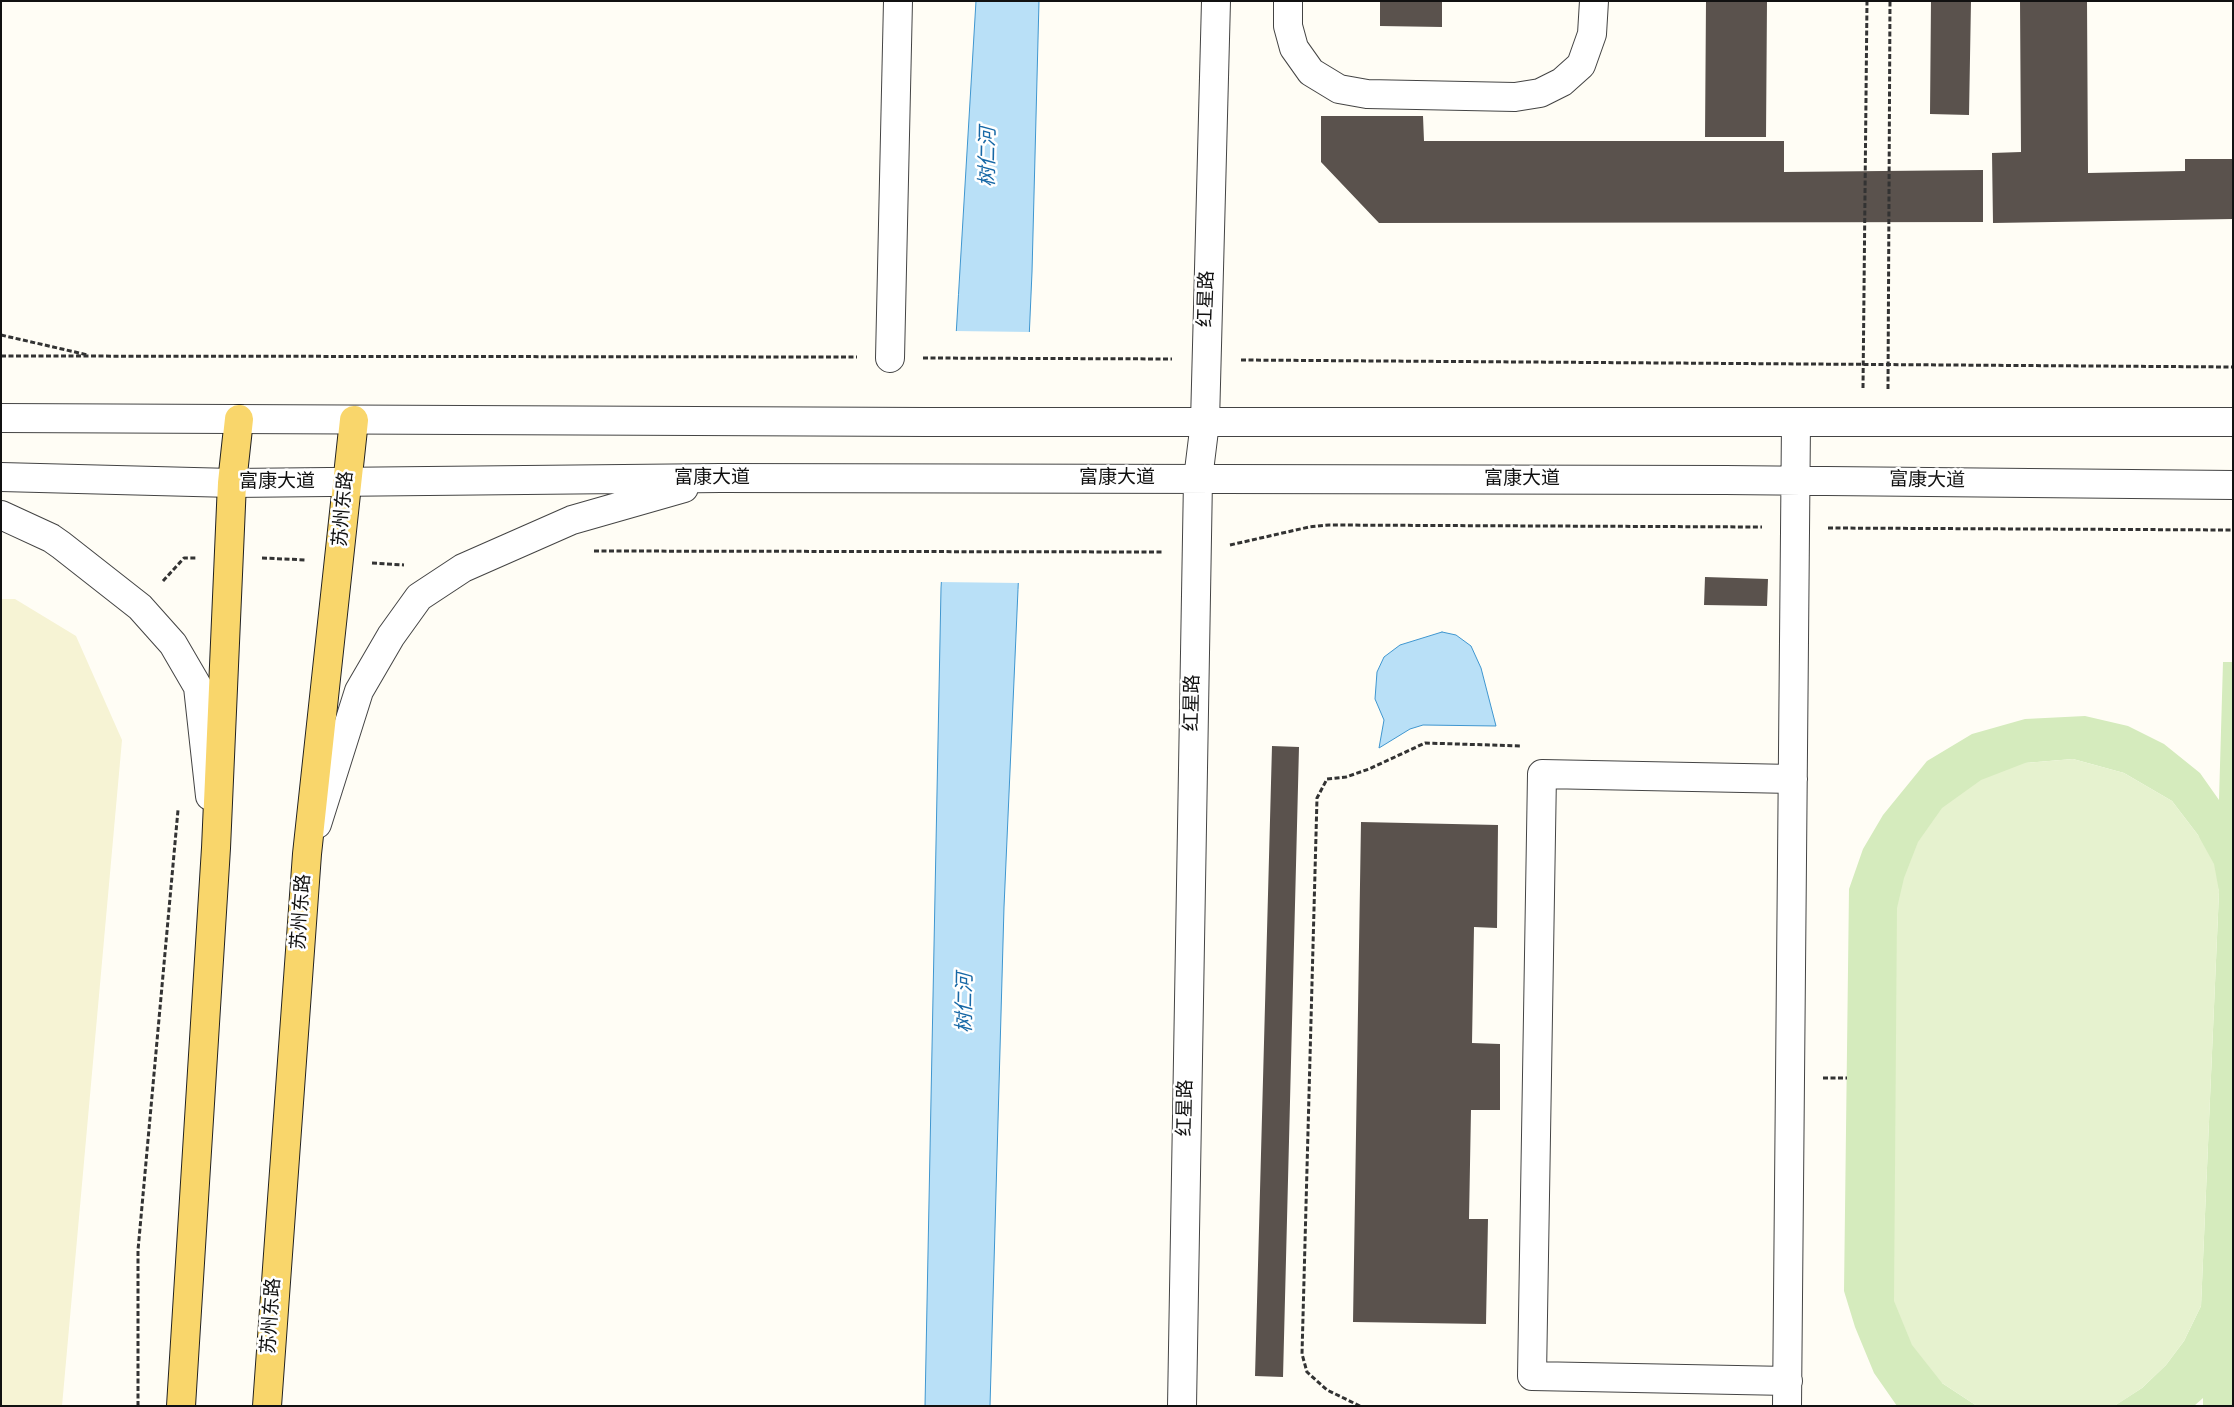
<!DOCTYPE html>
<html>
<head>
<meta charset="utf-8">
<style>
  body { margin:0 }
  #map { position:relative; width:2234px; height:1407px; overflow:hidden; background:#fffdf5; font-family:Spectral,serif }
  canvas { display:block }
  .frame { position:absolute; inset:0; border:2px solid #111; pointer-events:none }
</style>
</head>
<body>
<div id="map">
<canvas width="2234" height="1407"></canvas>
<div class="frame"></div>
</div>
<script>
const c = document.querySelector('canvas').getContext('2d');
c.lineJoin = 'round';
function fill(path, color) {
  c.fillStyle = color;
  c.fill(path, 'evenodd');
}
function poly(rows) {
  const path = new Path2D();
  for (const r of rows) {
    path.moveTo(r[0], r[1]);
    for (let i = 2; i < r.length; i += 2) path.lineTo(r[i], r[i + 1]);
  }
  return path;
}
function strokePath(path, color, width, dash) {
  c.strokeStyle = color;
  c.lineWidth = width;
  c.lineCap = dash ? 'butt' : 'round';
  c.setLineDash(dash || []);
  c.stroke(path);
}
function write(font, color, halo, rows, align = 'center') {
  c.font = font + ' Spectral,"Noto Sans SC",serif';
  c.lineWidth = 5;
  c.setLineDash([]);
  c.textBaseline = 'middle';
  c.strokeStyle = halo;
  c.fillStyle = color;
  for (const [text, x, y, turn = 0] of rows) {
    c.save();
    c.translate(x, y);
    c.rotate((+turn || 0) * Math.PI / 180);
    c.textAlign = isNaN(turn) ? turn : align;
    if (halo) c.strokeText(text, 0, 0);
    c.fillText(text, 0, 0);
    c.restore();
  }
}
const farmland = poly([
  [1,599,15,599,76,636,122,740,62,1406,1,1406]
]);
const green = poly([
  [2223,662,2233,662,2233,1406,2203,1406,2203,1398,2194,1406,2114,1406,2142,1388,2166,1365,2184,1341,2201,1306,2219,891,2198,835,2172,801,2124,773,2073,759,2025,763,1942,1383,1977,1406,1897,1406,1874,1373,1855,1327,1844,1291,1849,889,1863,849,1883,815,1927,761,1972,734,2025,719,2085,716,2128,726,2164,744,2200,773,2219,800]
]);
const pitch = poly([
  [2073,759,2124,773,2172,801,2198,835,2214,864,2219,891,2201,1306,2184,1341,2166,1365,2142,1388,2116,1405,1977,1406,1942,1383,1912,1345,1894,1301,1897,908,1904,878,1918,842,1942,808,1981,780,2025,763]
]);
const water = poly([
  [976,1,1039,1,1032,272,1004,907,990,1406,925,1406,941,588,976,1],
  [1442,632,1456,635,1471,646,1481,668,1496,726,1423,725,1410,729,1379,748,1384,720,1375,699,1377,672,1384,657,1400,645,1442,632]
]);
const pier = poly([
  [954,331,1031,332,1020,583,939,582]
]);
const building = poly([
  [1380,1,1442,1,1442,27,1380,26],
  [1706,1,1767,1,1766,137,1705,137],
  [1931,1,1971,1,1969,115,1930,114],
  [2020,1,2087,1,2088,173,2185,171,2185,159,2233,159,2233,219,1993,223,1992,153,2021,152],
  [1321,116,1423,116,1424,141,1784,141,1784,172,1983,170,1983,222,1379,223,1321,162],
  [1705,577,1768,579,1767,606,1704,605],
  [1272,746,1299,747,1283,1377,1255,1376],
  [1361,822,1498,825,1497,928,1474,927,1472,1043,1500,1044,1500,1110,1471,1110,1469,1219,1488,1219,1486,1324,1353,1322]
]);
const path = poly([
  [1,335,88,355],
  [1,356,857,357],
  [923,358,1172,359],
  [1241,360,2233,367],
  [1863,388,1867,1],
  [1888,389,1890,1],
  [1828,528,2233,530],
  [1230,545,1309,527,1329,525,1762,527],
  [594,551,1162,552],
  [262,558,306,560],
  [372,563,404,565],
  [163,581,184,558,196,558],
  [1823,1078,1847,1078],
  [138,1406,138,1250,178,810],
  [1360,1406,1327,1390,1307,1372,1302,1354,1317,798,1327,779,1346,777,1369,769,1425,743,1522,746]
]);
const minor = poly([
  [1288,1,1288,26,1294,48,1311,72,1339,89,1367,94,1515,97,1540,93,1562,82,1581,65,1592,34,1594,1],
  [890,358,898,1],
  [1,418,926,422,2233,422],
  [1,477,232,483,721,478,1725,480,2233,485],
  [1,515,51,538,61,545,140,607,173,644,198,687,210,796],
  [317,824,359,691,391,636,419,597,463,568,572,520,684,488],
  [1788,1381,1532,1376,1542,774,1793,779],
  [1182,1406,1198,479,1205,422,1216,1],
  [1787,1406,1796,422]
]);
const major = poly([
  [181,1406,216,848,232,483,239,419],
  [267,1406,307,854,354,420]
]);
const streetNames = [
  ["红星路",1208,299,-88],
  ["富康大道",712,479],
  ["富康大道",1117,479],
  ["富康大道",1522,480],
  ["富康大道",1927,482,1],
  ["富康大道",277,483],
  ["苏州东路",345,509,-85],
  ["红星路",1194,703,-89],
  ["苏州东路",303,912,-86],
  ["红星路",1187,1108,-89],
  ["苏州东路",273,1316,-86]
];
const waterNames = [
  ["树仁河",990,157,-89],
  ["树仁河",967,1003,-89]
];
fill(farmland, '#f6f3d4');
fill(green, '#d5ebbd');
fill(pitch, '#e6f2cf');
fill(water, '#b9e0f7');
strokePath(water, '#3f96cf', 1);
fill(pier, '#fffdf5');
fill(building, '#5a524d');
strokePath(minor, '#444', 30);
strokePath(major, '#222', 30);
strokePath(path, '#333', 3, [5, 2.5]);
strokePath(minor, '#fff', 28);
strokePath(major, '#f9d66b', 28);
write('19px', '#111', '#fff', streetNames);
write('italic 20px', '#1768a6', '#fff', waterNames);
</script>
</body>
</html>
